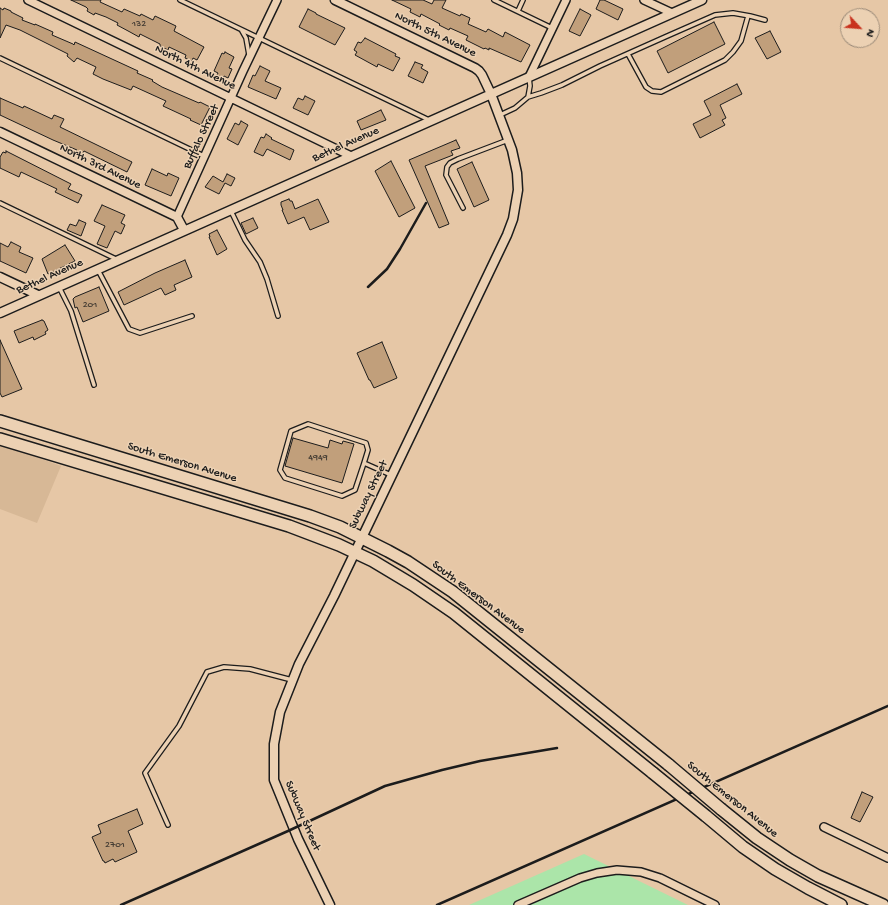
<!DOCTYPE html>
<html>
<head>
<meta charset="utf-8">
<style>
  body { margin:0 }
  #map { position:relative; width:888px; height:905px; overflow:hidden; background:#e6c7a6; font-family:"Gochi Hand",sans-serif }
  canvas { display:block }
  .north { position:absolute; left:840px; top:8px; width:40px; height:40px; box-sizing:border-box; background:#ecd1b3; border:1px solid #998977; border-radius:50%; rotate:116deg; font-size:11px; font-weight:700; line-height:16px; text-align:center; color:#1c1c1c }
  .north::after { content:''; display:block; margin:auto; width:14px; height:18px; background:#c8321e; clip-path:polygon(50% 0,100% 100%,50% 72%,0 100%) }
</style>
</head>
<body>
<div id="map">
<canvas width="888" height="905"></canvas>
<div class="north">N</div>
</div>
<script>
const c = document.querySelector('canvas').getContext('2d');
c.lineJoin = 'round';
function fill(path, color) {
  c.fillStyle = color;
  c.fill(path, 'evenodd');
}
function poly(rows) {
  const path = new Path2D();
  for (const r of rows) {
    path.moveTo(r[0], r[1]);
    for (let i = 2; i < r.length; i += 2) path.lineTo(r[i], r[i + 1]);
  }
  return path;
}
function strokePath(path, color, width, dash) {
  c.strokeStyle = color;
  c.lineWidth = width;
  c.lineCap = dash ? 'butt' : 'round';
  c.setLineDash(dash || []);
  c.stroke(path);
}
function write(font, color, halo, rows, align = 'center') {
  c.font = font + ' "Gochi Hand",sans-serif';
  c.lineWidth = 3;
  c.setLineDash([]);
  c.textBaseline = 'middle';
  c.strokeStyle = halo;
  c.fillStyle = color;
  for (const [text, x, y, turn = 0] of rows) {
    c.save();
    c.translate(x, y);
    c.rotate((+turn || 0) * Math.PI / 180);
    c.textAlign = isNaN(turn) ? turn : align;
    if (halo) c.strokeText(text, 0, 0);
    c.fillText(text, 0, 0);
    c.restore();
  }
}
const built = poly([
  [0,444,61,466,37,523,0,509]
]);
const green = poly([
  [584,854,688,905,469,905]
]);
const building = poly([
  [71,0,101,0,100,2,122,12,124,9,140,16,141,14,153,20,155,16,176,26,174,31,204,47,197,60,193,58,192,61,185,58,186,55,169,47,168,50,160,46,160,44,140,34,139,37,130,32,117,25,118,23,106,17,95,13,94,15,87,11,88,9,86,7,71,0],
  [392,0,423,0,432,4,434,0,446,0,442,8,460,16,461,14,470,18,468,24,486,32,488,29,503,37,505,32,530,45,521,62,489,48,489,50,485,48,484,49,466,40,468,36,450,28,449,30,439,25,440,24,421,14,420,17,410,12,411,9,392,0],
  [600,0,604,0,623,9,618,20,596,9,600,0],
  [0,8,3,10,4,8,11,11,11,12,23,18,22,20,35,25,35,24,53,32,52,35,73,44,74,45,75,42,138,71,137,73,153,80,152,81,162,87,199,103,200,102,210,107,201,125,190,120,191,119,163,106,166,101,133,86,131,90,103,79,93,74,96,67,77,58,74,62,67,56,68,54,20,30,6,25,0,38,0,8],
  [308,9,316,13,316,14,345,28,335,45,299,27,308,9],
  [580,9,591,15,580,36,569,31,580,9],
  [714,22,725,44,668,73,657,51,714,22],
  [770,31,781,52,767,59,755,38,770,31],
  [365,38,396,54,395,56,400,58,393,71,378,64,377,67,355,55,357,52,354,50,358,42,361,43,365,38],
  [225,52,234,57,229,68,232,69,228,78,224,76,223,78,217,75,218,73,214,71,222,53,224,54,225,52],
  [415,62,423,65,421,68,428,72,423,83,408,76,415,62],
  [260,66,270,71,265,81,281,88,276,99,248,87,253,75,255,76,260,66],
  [737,84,742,94,720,105,726,118,722,120,725,125,700,138,693,124,711,115,704,101,737,84],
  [305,96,315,101,308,115,293,108,298,98,303,100,305,96],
  [0,98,23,108,24,106,52,119,54,115,64,119,60,127,132,162,127,172,84,151,82,154,76,151,77,150,53,140,0,115,0,98],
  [381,110,386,120,361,130,357,121,381,110],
  [241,121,248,125,238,145,227,139,235,123,239,125,241,121],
  [266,134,272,138,271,139,294,150,290,160,267,149,263,156,254,152,261,137,264,138,266,134],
  [456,140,460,148,451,151,453,155,425,166,449,224,439,228,409,160,456,140],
  [6,151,71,184,68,189,82,195,78,203,55,192,57,189,21,172,19,177,0,168,0,157,3,152,6,153,6,151],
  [391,161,415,208,399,217,375,171,391,161],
  [472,162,489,200,474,207,457,169,472,162],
  [152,169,167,176,168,173,179,178,171,196,145,185,152,169],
  [227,174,235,178,231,186,225,183,219,194,205,187,213,176,223,182,227,174],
  [289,199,290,201,292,201,295,209,318,199,329,222,310,230,304,217,288,224,282,210,283,210,281,205,281,202,289,199],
  [102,205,125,215,121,223,125,225,121,234,115,231,107,248,97,244,105,226,94,221,102,205],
  [253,218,258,228,246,234,241,223,253,218],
  [79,220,86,223,81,236,67,230,70,224,76,226,79,220],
  [217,230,227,249,217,255,209,237,210,237,209,234,217,230],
  [11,242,21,247,19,252,33,258,26,273,0,261,0,243,8,247,11,242],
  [65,245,75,261,48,274,42,259,65,245],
  [185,260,192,277,174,285,176,290,165,295,161,288,124,305,118,292,155,273,185,260],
  [99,287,109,311,83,322,77,307,75,308,73,299,75,297,99,287],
  [42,320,44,321,48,330,45,332,46,334,34,340,33,337,19,343,14,331,42,320],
  [0,340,22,389,2,397,0,393,0,340],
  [382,342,397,378,374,388,370,380,369,380,357,353,382,342],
  [293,438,328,448,330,440,342,444,343,441,354,444,342,483,285,466,293,438],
  [862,792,873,797,860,822,851,818,862,792],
  [137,809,143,824,128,831,137,852,115,862,113,859,105,863,104,861,103,861,92,837,101,833,98,825,137,809]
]);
const service = poly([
  [180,0,429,120],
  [494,0,552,28],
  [518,11,523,0],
  [242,31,246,38,249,55],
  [628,54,646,87,652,91,661,92,725,60,733,52,741,41,748,16],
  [0,58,204,156],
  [528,97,530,86,529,77],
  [500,115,515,108,528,97,541,93,562,85,600,66,665,37,715,15,733,13,750,16,765,20],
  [0,203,118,260],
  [463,208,446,175,447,167,450,163,458,159,508,140],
  [231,211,245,240,260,262,267,279,278,316],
  [98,270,129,329,140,333,192,316],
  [59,287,71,311,94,385],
  [364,463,368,450,366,443,308,424,291,431,280,470,285,478,342,496,355,490,364,463,391,475],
  [168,825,145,773,179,726,207,672,224,667,250,669,292,680]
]);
const minor = poly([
  [28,0,351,156],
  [644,0,672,13],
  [529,77,566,0],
  [177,217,243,71,277,0],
  [824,827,888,858],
  [518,905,580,878,597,873,617,870,641,872,660,878,715,905]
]);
const tertiary = poly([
  [0,132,177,217,184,230],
  [0,277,38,295],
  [0,313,702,0],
  [330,905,298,839,274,780,274,744,280,712,299,664,334,596,507,235,513,219,518,190,517,173,512,150,491,94,482,75,479,71,475,68,335,0]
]);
const primary = poly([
  [0,421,310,516,340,527,388,551,408,562,453,592,669,765],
  [0,439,289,526,339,545,373,561,413,585,454,613,653,773],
  [721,809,757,838,790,860,818,876,883,905],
  [706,816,743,847,775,869,808,888,841,905]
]);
const rail = poly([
  [368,287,387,269,400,249,426,203],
  [121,905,288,831,385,786,442,770,480,761,557,748],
  [437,905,888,706]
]);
const primaryBridge = poly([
  [669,765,721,809],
  [653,773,706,816]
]);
const numberNames = [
  ["132",139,24],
  ["201",90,305],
  ["4949",318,458],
  ["2701",115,845]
];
const streetNames = [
  ["North 5th Avenue",435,35,26],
  ["North 4th Avenue",195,68,26],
  ["Buffalo Street",202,137,-65],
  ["Bethel Avenue",346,145,-24],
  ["North 3rd Avenue",100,167,26],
  ["Bethel Avenue",50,277,-24],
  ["South Emerson Avenue",182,463,17],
  ["Subway Street",369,495,-64],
  ["South Emerson Avenue",478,598,37],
  ["South Emerson Avenue",732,800,39],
  ["Subway Street",302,816,67]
];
fill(built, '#d7b896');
fill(green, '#abe5a9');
fill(building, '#c19f7b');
strokePath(building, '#1c1c1c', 1);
strokePath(service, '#1c1c1c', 6);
strokePath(minor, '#1c1c1c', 10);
strokePath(tertiary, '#1c1c1c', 11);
strokePath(primary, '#1c1c1c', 14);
strokePath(service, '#ecd1b3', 3.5);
strokePath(minor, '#ecd1b3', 7);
strokePath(tertiary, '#ecd1b3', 8);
strokePath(primary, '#ecd1b3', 11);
strokePath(rail, '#1c1c1c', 2.5);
strokePath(primaryBridge, '#1c1c1c', 14, []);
strokePath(primaryBridge, '#ecd1b3', 11);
write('10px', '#453d34', null, numberNames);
write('12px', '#1c1c1c', '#ecd1b3', streetNames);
</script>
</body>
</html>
